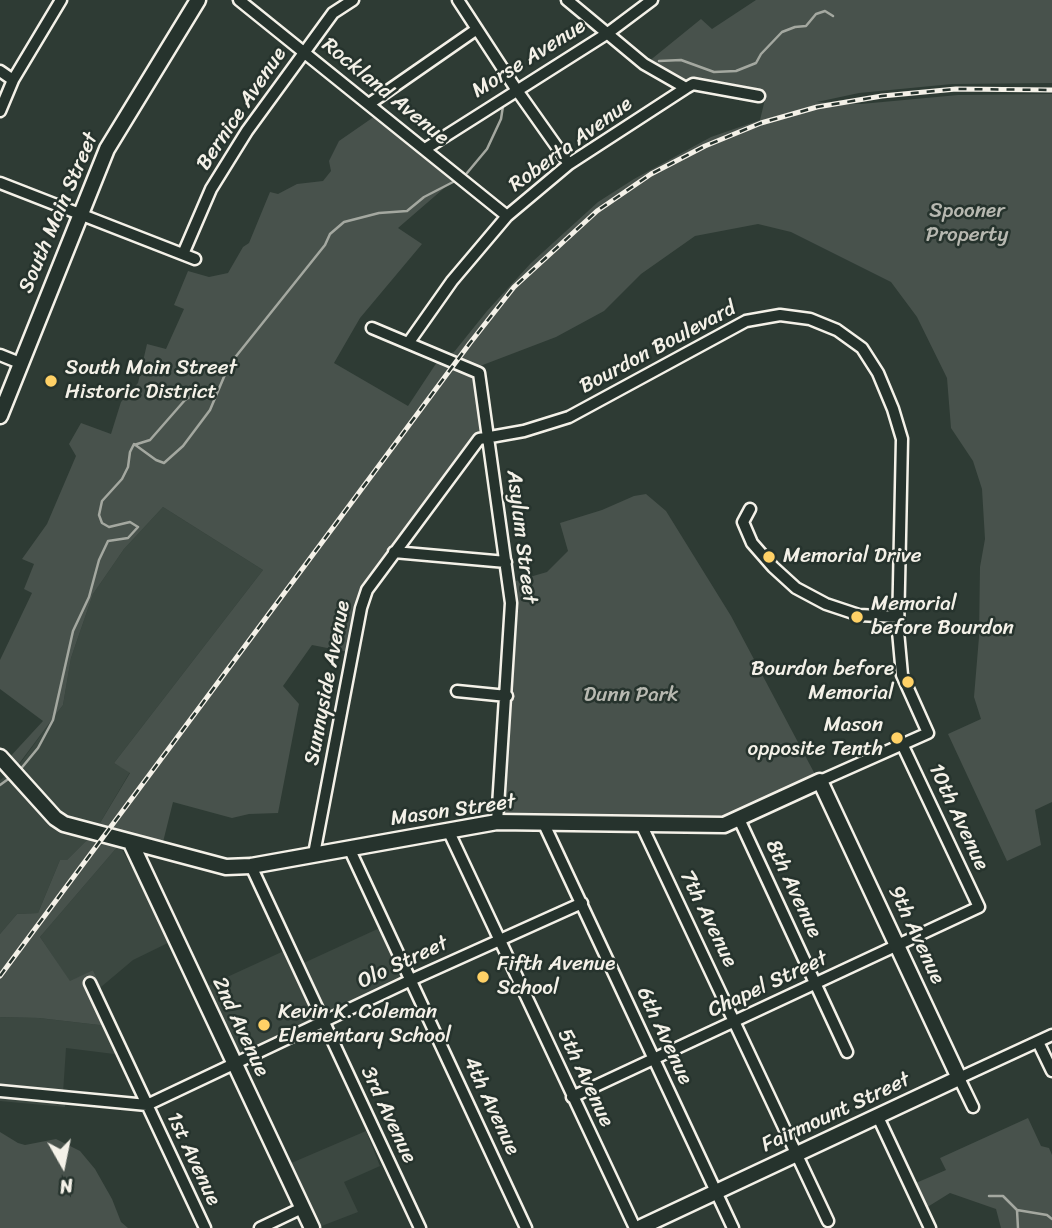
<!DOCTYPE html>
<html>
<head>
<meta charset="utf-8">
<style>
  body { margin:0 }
  #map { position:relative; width:1052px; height:1228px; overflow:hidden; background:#2e3b34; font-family:Sriracha,sans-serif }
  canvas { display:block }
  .north { position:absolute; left:28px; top:1130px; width:70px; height:70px; -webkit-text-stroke:5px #26332d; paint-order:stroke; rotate:171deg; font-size:19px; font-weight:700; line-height:28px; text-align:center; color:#f4f1e8 }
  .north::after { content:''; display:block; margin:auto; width:24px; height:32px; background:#f4f1e8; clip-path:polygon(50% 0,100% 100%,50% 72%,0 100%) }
</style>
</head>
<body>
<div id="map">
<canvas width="1052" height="1228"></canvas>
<div class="north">N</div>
</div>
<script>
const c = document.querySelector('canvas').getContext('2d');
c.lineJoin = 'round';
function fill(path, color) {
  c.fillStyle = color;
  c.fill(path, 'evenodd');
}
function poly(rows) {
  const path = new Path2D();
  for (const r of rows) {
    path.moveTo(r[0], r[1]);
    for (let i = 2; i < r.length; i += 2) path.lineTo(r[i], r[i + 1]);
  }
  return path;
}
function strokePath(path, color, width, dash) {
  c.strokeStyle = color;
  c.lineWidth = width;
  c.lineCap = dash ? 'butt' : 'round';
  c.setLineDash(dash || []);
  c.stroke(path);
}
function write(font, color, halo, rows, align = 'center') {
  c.font = font + ' Sriracha,sans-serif';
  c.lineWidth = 5;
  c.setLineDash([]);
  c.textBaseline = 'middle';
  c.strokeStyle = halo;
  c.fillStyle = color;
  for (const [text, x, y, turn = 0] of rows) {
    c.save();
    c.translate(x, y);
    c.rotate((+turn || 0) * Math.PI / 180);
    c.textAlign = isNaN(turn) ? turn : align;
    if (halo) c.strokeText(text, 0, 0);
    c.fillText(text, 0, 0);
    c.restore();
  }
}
const built = poly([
  [163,507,263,570,114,763,130,772,94,833,67,860,60,860,38,913,17,914,0,934,0,780,16,769,63,705,71,658,93,594,124,549],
  [119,845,174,940,133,960,101,987,93,970,70,982,40,937],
  [384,926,408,979,234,1060,201,989,286,950,295,967],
  [0,1017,39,1018,108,1026,122,1055,66,1048,63,1093,66,1094,65,1107,0,1101],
  [366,1131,380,1166,344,1182,358,1212,319,1227,289,1164]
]);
const green = poly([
  [756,0,1052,0,1052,83,952,84,859,93,817,102,861,104,958,95,1052,94,1052,802,1035,810,1041,845,1007,861,948,734,981,719,974,697,979,637,980,567,985,539,982,489,973,461,951,428,947,378,917,317,891,282,791,232,758,224,695,236,641,274,604,311,556,337,467,371,482,378,490,437,479,438,375,574,348,652,312,645,283,686,299,704,278,813,249,814,232,818,173,802,160,854,119,845,40,937,70,981,93,970,101,987,94,992,108,1026,39,1018,0,1017,0,934,17,914,38,913,60,860,67,860,94,833,130,773,114,763,263,570,163,507,124,549,93,594,71,658,63,705,15,769,8,759,43,721,0,689,0,660,32,593,24,589,34,564,22,559,47,524,76,456,69,444,81,423,111,434,121,402,138,383,147,344,166,349,184,309,174,305,188,271,209,277,228,273,243,247,249,243,270,192,278,194,297,184,323,181,331,171,329,161,339,141,378,114,457,177,398,228,422,244,360,318,334,363,408,406,439,359,454,352,487,311,531,263,598,202,634,179,711,137,760,120,766,95,685,81,648,62,701,19,712,29],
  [646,494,666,511,731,616,818,780,721,822,499,818,509,583,547,572,568,551,560,523,602,510,634,496],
  [1028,1118,1041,1146,1049,1148,1052,1155,1052,1228,1001,1228,996,1209,950,1193,921,1211,909,1186,946,1170,940,1158],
  [0,1132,18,1143,25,1145,56,1139,80,1151,95,1169,112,1199,121,1222,128,1228,0,1228]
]);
const stream = poly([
  [659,61,681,60,714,72,736,71,756,63,761,54,782,32,795,27,806,26,816,14,825,11,833,16],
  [467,173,487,149,501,119,503,106],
  [134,445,150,440,185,400,197,392,217,392],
  [19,771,38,748,53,720,73,631,89,597,99,560,108,541,128,538,138,527,130,522,109,527,102,523,99,515,102,501,122,479,128,467,130,452,134,444,156,460,164,463,183,446,210,410,229,365,325,245,330,234,344,222,379,213,407,211,424,197,455,181],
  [0,785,11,777],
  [989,1196,1003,1196,1017,1210,1047,1215,1052,1219],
  [1017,1210,1018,1228]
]);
const street = poly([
  [239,0,507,216],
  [458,0,516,89,569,164],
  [567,0,644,64,686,88,693,84,759,96],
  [0,71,13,80],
  [369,104,477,29],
  [0,111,13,80,61,0],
  [425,149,608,33,652,0],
  [0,183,195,259],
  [183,254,211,189,247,131,333,13,353,0],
  [372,328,479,373,511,603,497,822],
  [409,342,452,281,507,216,569,164,686,88],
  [0,355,20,363],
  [750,509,743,522,752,543,773,567,796,588,826,604,859,615,898,617],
  [394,552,506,562],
  [457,691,507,696],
  [739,819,847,1052],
  [543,822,733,1228],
  [641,824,828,1221],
  [448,830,635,1228],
  [349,848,526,1228],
  [314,854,361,608,367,590,479,439,524,431,569,417,746,321,780,315,810,319,837,330,862,348,878,373,893,409,902,439,898,631,902,675,928,733,820,781],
  [251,866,420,1228],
  [90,983,205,1228],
  [1038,1042,1052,1071],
  [0,1091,147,1105,411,980,582,903],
  [572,1097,979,907,902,744],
  [973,1107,959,1078,1052,1035],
  [878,1117,930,1228],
  [260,1228,302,1208]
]);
const secondary = poly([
  [0,416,107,149,198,0],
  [0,757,55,818,64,824,226,867,251,866,497,822,724,825,820,781,959,1078,639,1228],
  [131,843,312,1228]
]);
const rail = poly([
  [0,976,470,343,514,287,597,211,651,174,705,146,761,123,817,107,882,96,956,89,1052,90]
]);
const markers = [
  [51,381,7,"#ffd166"],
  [769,557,7,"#ffd166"],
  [857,617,7,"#ffd166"],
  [908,682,7,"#ffd166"],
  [897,738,7,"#ffd166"],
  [483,977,7,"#ffd166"],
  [264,1025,7,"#ffd166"]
];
const streetNames = [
  ["Morse Avenue",529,59,-32],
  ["Rockland Avenue",385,92,39],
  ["Bernice Avenue",242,109,-56],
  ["Roberta Avenue",571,145,-36],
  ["South Main Street",59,213,-67],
  ["Bourdon Boulevard",658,348,-28],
  ["Asylum Street",521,537,83],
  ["Sunnyside Avenue",328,683,-79],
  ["Mason Street",453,811,-8],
  ["10th Avenue",958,817,65],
  ["8th Avenue",793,889,65],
  ["7th Avenue",708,919,64],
  ["9th Avenue",916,935,65],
  ["Olo Street",403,963,-25],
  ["Chapel Street",768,985,-25],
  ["2nd Avenue",240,1027,65],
  ["6th Avenue",664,1036,65],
  ["5th Avenue",585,1078,65],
  ["4th Avenue",491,1106,65],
  ["Fairmount Street",836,1113,-25],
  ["3rd Avenue",388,1115,65],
  ["1st Avenue",193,1159,65]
];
const parkNames = [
  ["Spooner",967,212],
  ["Property",967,236],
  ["Dunn Park",631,696]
];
const poiNames = [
  ["South Main Street",65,369],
  ["Historic District",65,393],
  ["Memorial Drive",783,557],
  ["Memorial",871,605],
  ["before Bourdon",871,629],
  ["Bourdon before",894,670,"right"],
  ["Memorial",894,694,"right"],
  ["Mason",883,726,"right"],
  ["opposite Tenth",883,750,"right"],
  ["Fifth Avenue",497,965],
  ["School",497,989],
  ["Kevin K. Coleman",278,1013],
  ["Elementary School",278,1037]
];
fill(built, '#3c4841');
fill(green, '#48524c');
strokePath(stream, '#a4a8a0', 2.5);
strokePath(street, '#f4f1e8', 15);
strokePath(secondary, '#f4f1e8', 19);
strokePath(street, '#26332d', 10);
strokePath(secondary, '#26332d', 14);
strokePath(rail, '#f4f1e8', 5);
strokePath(rail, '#26332d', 2.5, [8]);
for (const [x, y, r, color] of markers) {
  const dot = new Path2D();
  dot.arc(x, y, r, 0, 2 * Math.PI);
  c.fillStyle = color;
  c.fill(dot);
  strokePath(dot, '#26332d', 2.5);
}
write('21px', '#f4f1e8', '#26332d', streetNames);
write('21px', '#b8b9b1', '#26332d', parkNames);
write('21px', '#f4f1e8', '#26332d', poiNames, 'left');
</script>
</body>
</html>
